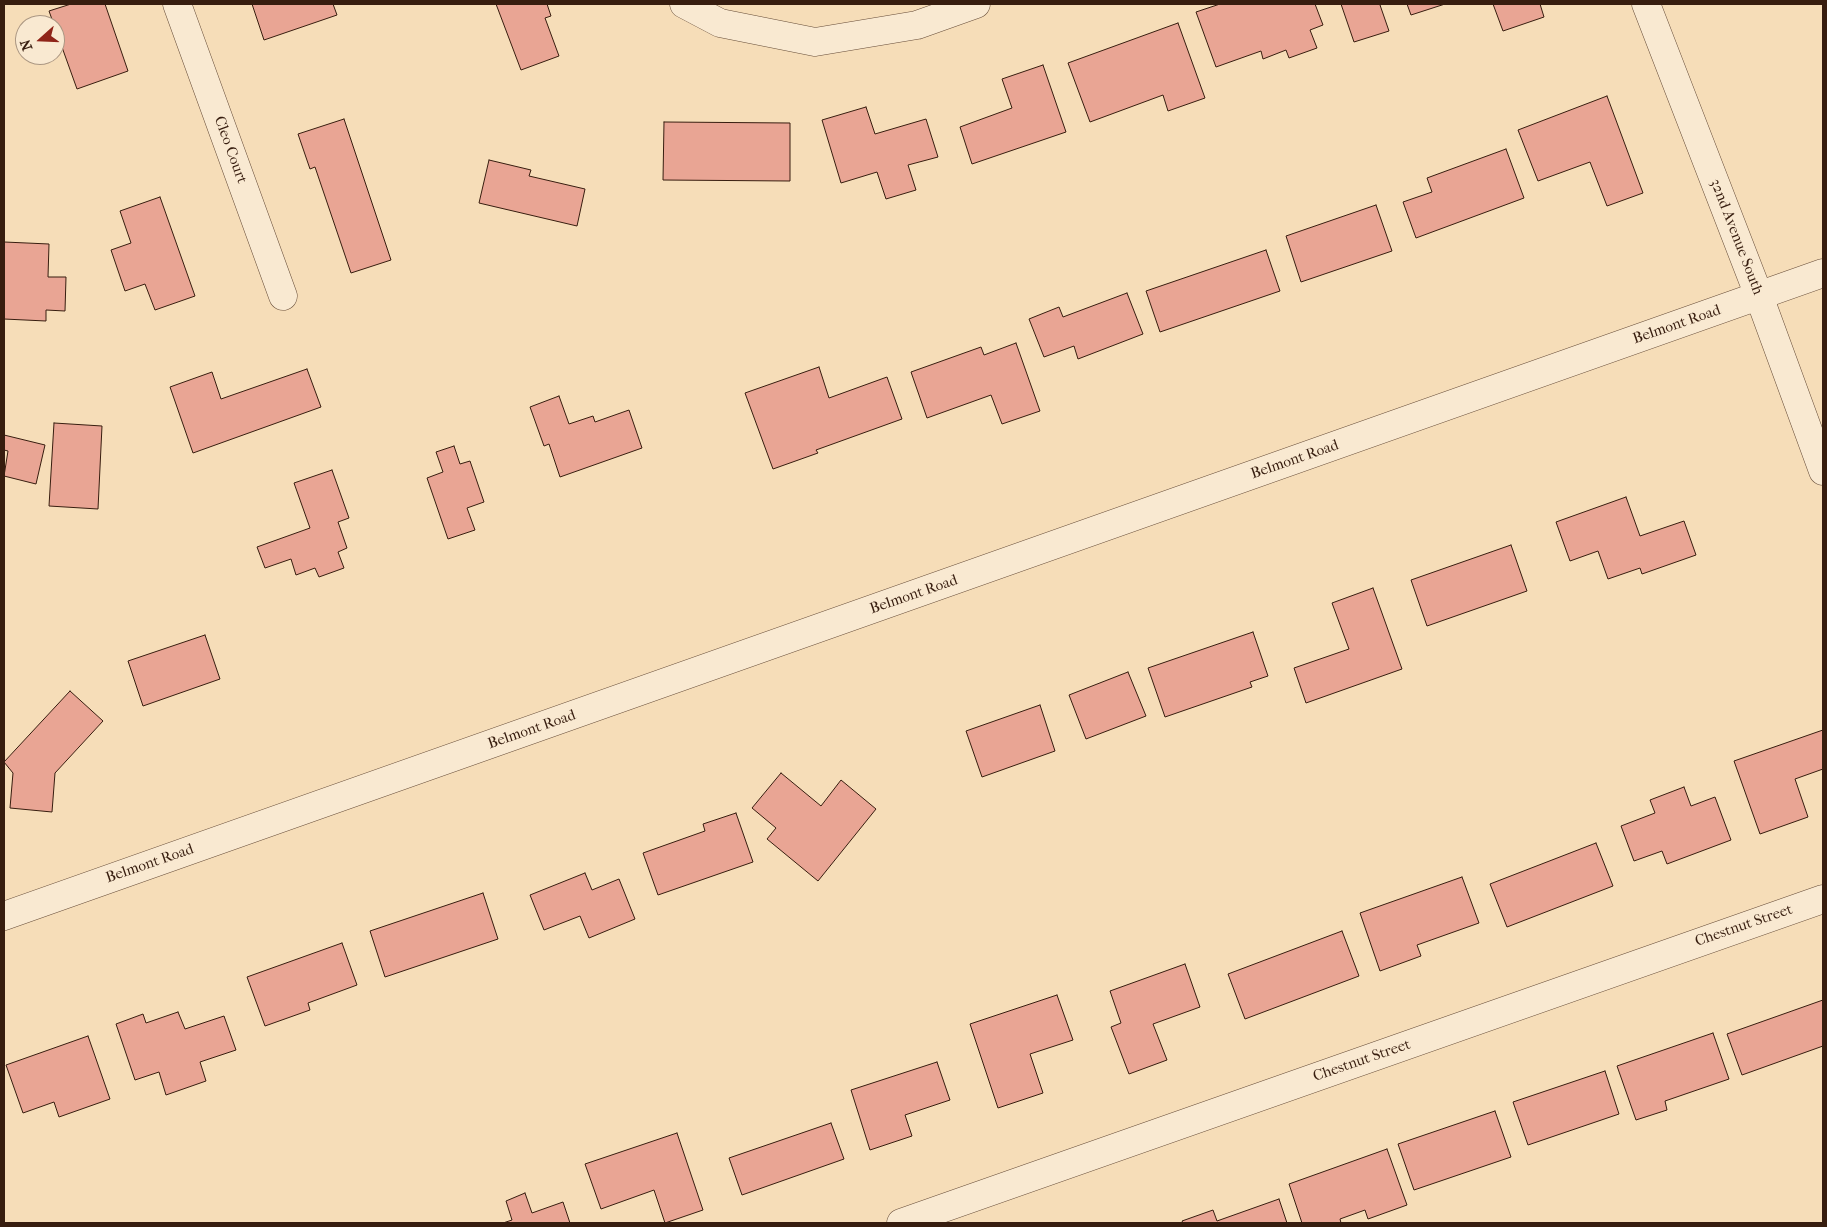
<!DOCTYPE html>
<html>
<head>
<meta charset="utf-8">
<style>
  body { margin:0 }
  #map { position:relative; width:1827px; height:1227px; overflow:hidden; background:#f6ddb8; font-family:"IM FELL French Canon",serif }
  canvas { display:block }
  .frame { position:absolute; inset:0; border:5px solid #371d0f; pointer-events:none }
  .north { position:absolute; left:15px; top:15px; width:50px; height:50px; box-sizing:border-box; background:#f9e9d1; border:1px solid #ab9783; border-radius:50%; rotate:250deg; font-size:14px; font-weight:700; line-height:20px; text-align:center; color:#371d0f }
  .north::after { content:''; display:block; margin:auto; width:18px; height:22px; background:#8f2418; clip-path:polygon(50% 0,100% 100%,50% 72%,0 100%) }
</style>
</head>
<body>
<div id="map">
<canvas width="1827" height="1227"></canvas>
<div class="frame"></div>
<div class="north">N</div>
</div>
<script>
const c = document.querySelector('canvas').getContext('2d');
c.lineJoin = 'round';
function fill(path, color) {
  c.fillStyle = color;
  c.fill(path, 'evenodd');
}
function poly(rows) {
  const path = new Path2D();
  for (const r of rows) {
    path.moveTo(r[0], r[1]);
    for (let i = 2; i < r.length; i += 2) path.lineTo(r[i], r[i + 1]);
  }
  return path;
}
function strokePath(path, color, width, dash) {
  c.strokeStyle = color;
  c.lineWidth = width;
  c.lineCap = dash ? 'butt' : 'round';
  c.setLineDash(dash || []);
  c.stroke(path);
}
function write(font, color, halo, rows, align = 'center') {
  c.font = font + ' "IM FELL French Canon",serif';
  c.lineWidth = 4;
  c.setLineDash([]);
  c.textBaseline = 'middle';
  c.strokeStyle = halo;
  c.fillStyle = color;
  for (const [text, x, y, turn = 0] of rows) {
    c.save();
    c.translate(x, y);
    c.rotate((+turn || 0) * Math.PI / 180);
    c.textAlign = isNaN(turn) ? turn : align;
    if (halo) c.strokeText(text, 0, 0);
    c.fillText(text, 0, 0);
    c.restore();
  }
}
const building = poly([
  [71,4,105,4,128,71,77,89,49,11,71,4],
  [252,4,333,4,337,15,264,40,252,4],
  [496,4,547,4,551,16,545,18,559,56,521,70,496,4],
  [1220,4,1315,4,1323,25,1310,30,1317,48,1289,58,1286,50,1263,59,1261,51,1216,67,1196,12,1220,4],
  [1341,4,1382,4,1380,5,1389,31,1354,42,1341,4],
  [1407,4,1445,4,1411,15,1407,4],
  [1493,4,1540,4,1544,17,1503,31,1493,4],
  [1178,23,1205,98,1168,111,1163,95,1090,122,1068,63,1178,23],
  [1043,65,1066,132,972,164,960,127,1012,108,1002,79,1043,65],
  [1607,96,1643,193,1607,206,1590,162,1538,181,1518,130,1607,96],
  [866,107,875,134,926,119,938,157,908,165,916,190,886,199,877,172,841,183,822,120,866,107],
  [344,119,391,260,351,273,315,167,310,169,298,134,344,119],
  [664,122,790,123,790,181,663,180,664,122],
  [1506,149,1524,198,1416,238,1403,202,1432,192,1427,178,1506,149],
  [489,160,531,170,529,176,585,189,577,226,479,203,489,160],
  [160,197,195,296,155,310,145,284,125,291,111,250,131,243,120,211,160,197],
  [1376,205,1392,251,1301,282,1286,236,1376,205],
  [4,242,49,244,48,277,66,277,65,311,46,310,46,321,4,319,4,242],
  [1266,250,1280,291,1160,332,1146,291,1266,250],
  [1127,293,1143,334,1078,359,1074,346,1044,357,1029,319,1059,307,1063,317,1127,293],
  [1016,343,1040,411,1002,424,991,395,927,418,911,372,981,347,984,355,1016,343],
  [819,367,829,398,887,377,902,419,816,450,818,453,773,469,745,393,819,367],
  [307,369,321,407,193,453,170,387,212,372,221,399,307,369],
  [559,396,569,424,593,416,595,422,629,410,642,448,560,477,549,444,544,446,530,407,559,396],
  [54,423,102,426,98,509,49,506,54,423],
  [4,435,45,445,36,484,4,476,8,451,4,450,4,435],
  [454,446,460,464,470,461,484,502,467,508,475,530,448,539,427,478,443,472,436,452,454,446],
  [332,470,349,518,338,522,347,548,338,552,344,568,319,577,315,568,296,575,291,559,265,568,257,547,310,528,294,483,332,470],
  [1626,497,1640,536,1684,521,1696,555,1642,574,1640,568,1608,579,1598,551,1570,561,1556,522,1626,497],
  [1511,545,1527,591,1427,626,1411,580,1511,545],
  [1373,588,1402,669,1306,703,1294,668,1349,649,1332,603,1373,588],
  [1253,632,1268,676,1250,682,1252,687,1165,717,1148,668,1253,632],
  [205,635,220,679,143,706,128,661,205,635],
  [1128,672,1146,716,1086,739,1069,695,1128,672],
  [70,691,103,721,55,773,52,812,10,808,13,773,4,762,70,691],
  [1040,705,1055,751,982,777,966,731,1040,705],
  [1823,730,1823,769,1795,779,1808,817,1760,834,1734,761,1823,730],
  [781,773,821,806,841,780,876,809,818,881,767,839,776,828,752,808,781,773],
  [1684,787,1691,806,1715,797,1731,840,1667,864,1662,851,1634,861,1621,826,1655,813,1650,800,1684,787],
  [736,813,753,862,658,895,643,853,705,831,703,824,736,813],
  [1596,843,1613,886,1507,927,1490,884,1596,843],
  [585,873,592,890,619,879,635,919,589,938,580,916,544,930,530,895,585,873],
  [1462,877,1479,923,1417,945,1421,956,1380,971,1360,913,1462,877],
  [483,893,498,939,385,977,370,931,483,893],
  [1342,931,1359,976,1245,1019,1228,974,1342,931],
  [342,943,357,985,308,1003,310,1010,265,1026,247,977,342,943],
  [1185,964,1200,1007,1153,1024,1167,1060,1129,1074,1111,1027,1121,1023,1110,991,1185,964],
  [1057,995,1073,1040,1030,1054,1043,1093,998,1108,970,1024,1057,995],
  [1823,1000,1823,1046,1742,1075,1727,1034,1823,1000],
  [178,1012,185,1029,224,1016,236,1050,200,1062,206,1081,166,1095,159,1072,135,1080,116,1024,143,1014,146,1023,178,1012],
  [1713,1033,1729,1079,1665,1101,1667,1110,1636,1120,1617,1066,1713,1033],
  [88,1036,110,1099,59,1117,54,1102,23,1113,6,1065,88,1036],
  [937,1062,950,1100,905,1115,912,1136,870,1150,851,1090,937,1062],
  [1605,1071,1619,1114,1528,1145,1513,1102,1605,1071],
  [1495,1111,1511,1157,1414,1190,1398,1144,1495,1111],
  [831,1123,844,1159,742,1195,729,1158,831,1123],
  [677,1133,703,1210,665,1223,654,1190,601,1209,585,1164,677,1133],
  [1387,1149,1407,1205,1368,1219,1365,1210,1340,1219,1341,1223,1302,1223,1289,1184,1387,1149],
  [525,1193,532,1213,563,1202,570,1223,503,1223,512,1220,506,1201,525,1193],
  [1279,1199,1287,1223,1183,1223,1182,1221,1213,1210,1217,1221,1279,1199]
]);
const minor = poly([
  [177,4,283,296],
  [684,4,720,23,815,42,917,25,976,4],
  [1646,4,1759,296],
  [901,1223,1823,899]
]);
const tertiary = poly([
  [1759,296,1823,471],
  [4,916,1823,273]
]);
const streetNames = [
  ["Cleo Court",230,150,70],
  ["32nd Avenue South",1736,237,69],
  ["Belmont Road",1677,325,-19],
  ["Belmont Road",1295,460,-19],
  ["Belmont Road",914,595,-19],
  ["Belmont Road",532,730,-19],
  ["Belmont Road",150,864,-19],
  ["Chestnut Street",1744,926,-19],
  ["Chestnut Street",1362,1061,-19]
];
fill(building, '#e9a594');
strokePath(building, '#371d0f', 1);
strokePath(minor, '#674d39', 29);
strokePath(tertiary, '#674d39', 29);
strokePath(minor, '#f9e9d1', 28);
strokePath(tertiary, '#f9e9d1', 28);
write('15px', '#371d0f', '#f9e9d1', streetNames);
</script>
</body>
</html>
